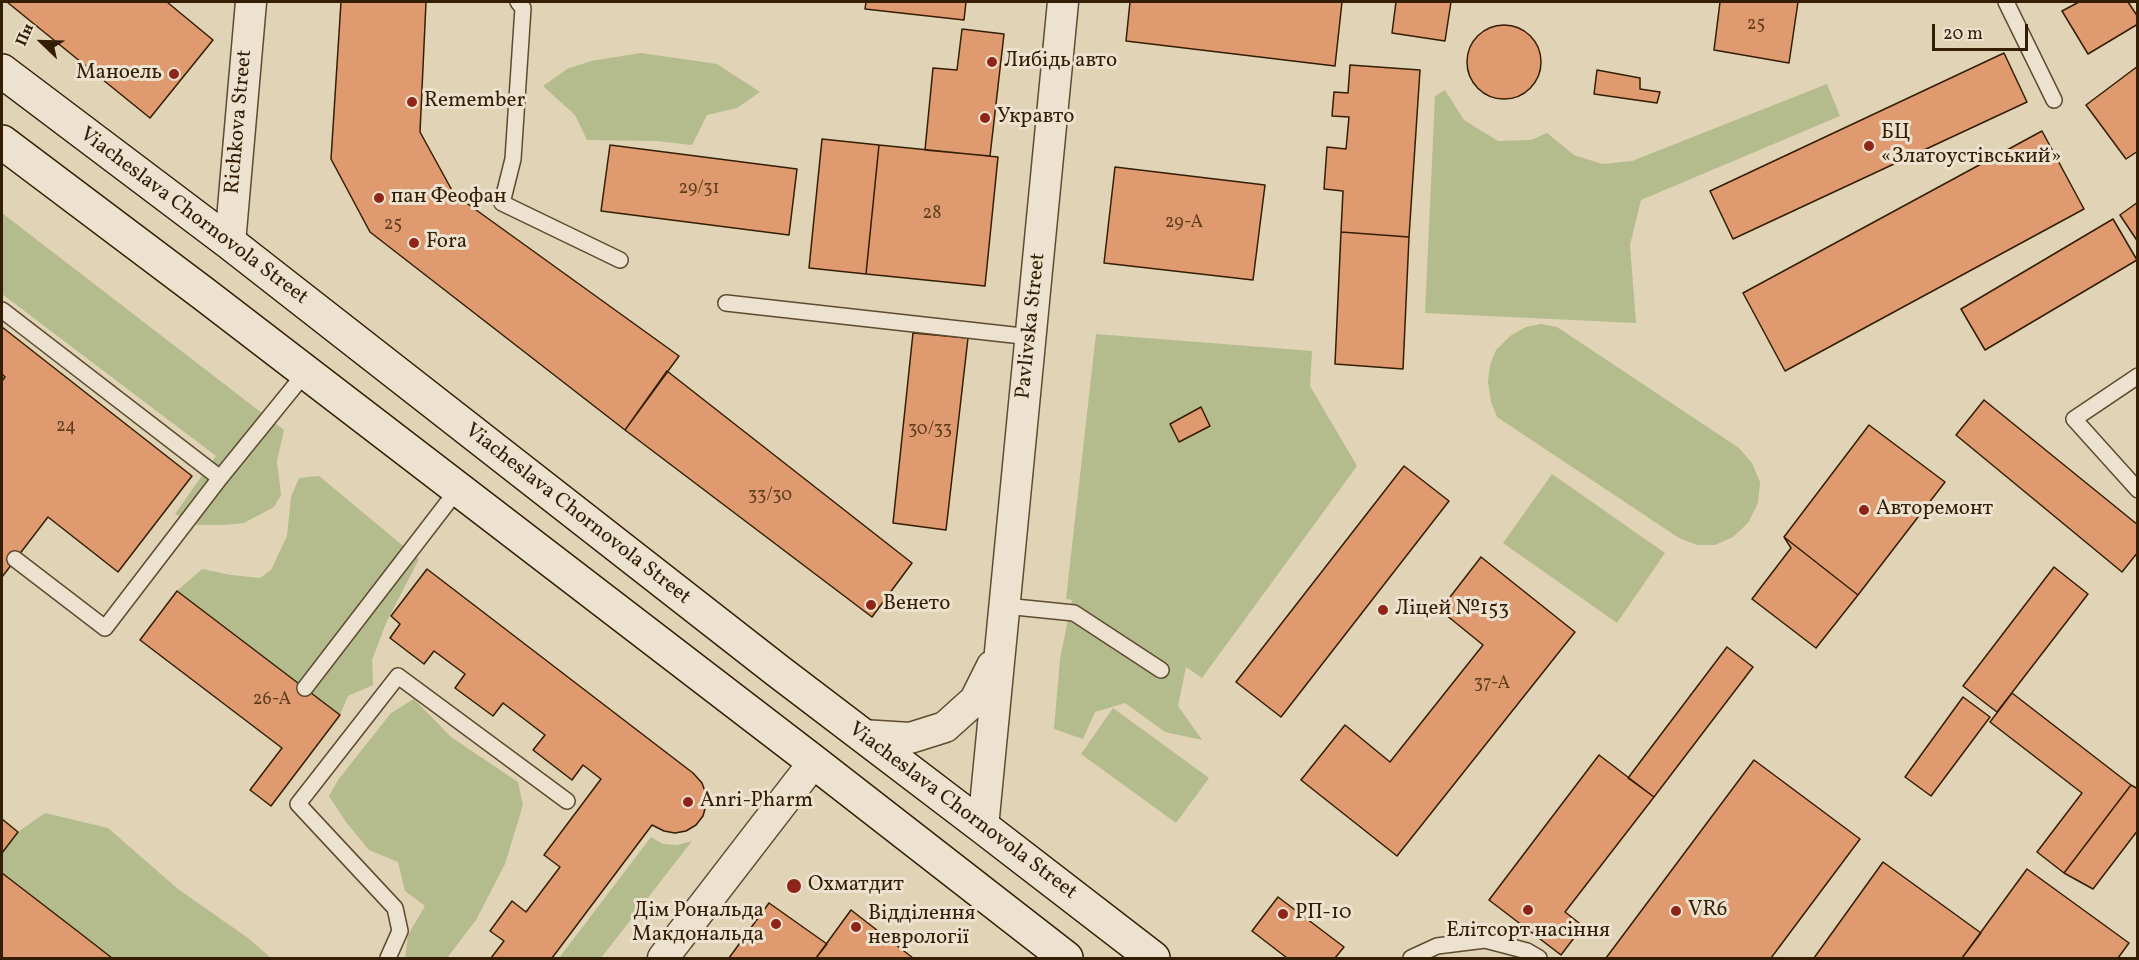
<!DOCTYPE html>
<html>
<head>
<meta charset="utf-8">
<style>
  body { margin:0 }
  #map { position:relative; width:2139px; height:960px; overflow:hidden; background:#e1d3b5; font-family:Vollkorn,serif }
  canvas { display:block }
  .frame { position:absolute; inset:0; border:3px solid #331e04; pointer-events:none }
  .north { position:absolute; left:12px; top:12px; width:60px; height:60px; -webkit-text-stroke:4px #ece2cf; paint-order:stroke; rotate:293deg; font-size:16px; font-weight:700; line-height:24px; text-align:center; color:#331e04 }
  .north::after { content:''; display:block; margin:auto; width:21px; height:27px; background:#331e04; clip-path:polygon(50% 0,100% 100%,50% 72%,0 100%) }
  .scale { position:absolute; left:1932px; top:24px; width:96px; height:27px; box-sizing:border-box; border:3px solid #331e04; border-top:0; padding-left:8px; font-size:18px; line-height:21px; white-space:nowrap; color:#331e04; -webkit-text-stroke:4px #ece2cf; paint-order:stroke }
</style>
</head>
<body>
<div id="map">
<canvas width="2139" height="960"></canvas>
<div class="frame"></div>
<div class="north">Пн</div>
<div class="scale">20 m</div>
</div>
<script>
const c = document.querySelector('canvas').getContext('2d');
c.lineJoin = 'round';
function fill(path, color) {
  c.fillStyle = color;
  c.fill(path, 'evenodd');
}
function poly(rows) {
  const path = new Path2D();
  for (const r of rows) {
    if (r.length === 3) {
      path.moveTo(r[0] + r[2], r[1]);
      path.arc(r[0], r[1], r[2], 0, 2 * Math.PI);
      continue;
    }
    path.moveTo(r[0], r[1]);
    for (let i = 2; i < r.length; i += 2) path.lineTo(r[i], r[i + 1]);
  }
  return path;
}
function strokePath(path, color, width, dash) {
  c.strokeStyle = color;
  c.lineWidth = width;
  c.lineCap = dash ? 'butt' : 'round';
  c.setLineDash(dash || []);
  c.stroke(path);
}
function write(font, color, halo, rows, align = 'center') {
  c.font = font + ' Vollkorn,serif';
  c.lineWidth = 6;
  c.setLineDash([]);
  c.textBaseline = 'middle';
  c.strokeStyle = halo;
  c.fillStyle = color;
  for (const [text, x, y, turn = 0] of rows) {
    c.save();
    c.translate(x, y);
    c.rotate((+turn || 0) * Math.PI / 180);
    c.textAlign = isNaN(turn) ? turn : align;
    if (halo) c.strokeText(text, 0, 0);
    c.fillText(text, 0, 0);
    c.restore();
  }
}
const green = poly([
  [641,53,717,64,760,92,737,108,707,115,692,145,657,141,587,140,575,115,543,86,567,69,591,61],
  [1827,84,1840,116,1641,200,1630,245,1636,323,1425,313,1435,96,1445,90,1464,120,1498,141,1531,140,1547,133,1574,155,1602,164,1632,161],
  [2,213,284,430,277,461,281,495,274,507,244,523,223,525,198,525,175,514,216,456,2,294],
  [1541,324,1557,327,1739,448,1752,463,1760,482,1758,503,1748,523,1733,537,1715,545,1697,545,1679,538,1497,417,1491,402,1488,382,1490,365,1496,350,1510,336,1526,327],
  [1096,334,1312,351,1310,386,1357,466,1202,678,1186,667,1178,706,1202,740,1165,732,1125,703,1095,712,1083,739,1054,729,1060,659,1072,600,1066,599],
  [1552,474,1665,553,1617,623,1503,543],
  [319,476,419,559,386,623,372,660,373,685,348,696,340,715,177,591,202,569,231,575,260,578,271,570,287,536,291,497,299,478],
  [414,699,451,737,518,782,523,805,505,864,476,920,447,958,405,958,408,935,425,906,405,891,398,862,369,850,346,822,329,796,338,780,391,713],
  [1113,708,1209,778,1176,823,1081,754],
  [45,813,108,828,178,889,248,938,271,958,112,958,2,873,2,853,18,832],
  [651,837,663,844,677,845,692,841,601,958,559,958]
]);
const building = poly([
  [7,2,167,2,213,40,150,118,7,2],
  [341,2,426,2,420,132,454,194,679,356,625,430,370,232,331,159,341,2],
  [866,2,966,2,964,20,865,9,866,2],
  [1130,2,1342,2,1335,66,1126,41,1130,2],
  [1396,2,1451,2,1445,41,1392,33,1396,2],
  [1716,2,1798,2,1789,63,1714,50,1720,2,1716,2],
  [2079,2,2128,2,2138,17,2138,24,2088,54,2062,11,2079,2],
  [1504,62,37],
  [962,29,1004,34,990,156,925,150,933,68,957,70,962,29],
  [2004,53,2027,102,1733,239,1710,191,2004,53],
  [1350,65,1420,70,1409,237,1341,232,1343,191,1324,189,1327,147,1346,149,1349,117,1332,116,1334,92,1348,93,1350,65],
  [2138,66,2138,151,2126,159,2086,105,2138,66],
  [1597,70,1640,78,1640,89,1660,92,1657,103,1594,94,1597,70],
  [2042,131,2084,209,1785,371,1743,293,2042,131],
  [822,139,879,145,866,274,809,268,822,139],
  [610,145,797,169,789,235,601,211,610,145],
  [879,145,998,157,985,286,866,274,879,145],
  [1115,167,1265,185,1253,280,1104,263,1115,167],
  [2138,202,2138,242,2120,215,2138,202],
  [2113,219,2137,260,1985,350,1961,309,2113,219],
  [1341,232,1409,237,1403,369,1335,364,1341,232],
  [2,327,192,476,118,572,48,517,2,577,2,381,5,377,2,374,2,327],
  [913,333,968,338,946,530,893,523,913,333],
  [667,371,912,563,872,617,625,430,667,371],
  [1984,400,2138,525,2138,552,2122,572,1956,435,1984,400],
  [1201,407,1210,426,1179,442,1170,424,1201,407],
  [1869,425,1945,482,1858,595,1784,537,1869,425],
  [1404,466,1449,501,1281,717,1236,682,1404,466],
  [1784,537,1858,595,1816,648,1752,599,1791,548,1784,537],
  [1481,557,1575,632,1397,856,1301,780,1345,725,1390,762,1483,645,1440,610,1481,557],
  [2054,567,2088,594,1997,712,1963,686,2054,567],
  [427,569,693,773,702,783,706,794,706,805,703,816,696,825,686,831,675,833,664,831,652,825,552,958,491,958,504,941,490,931,512,901,526,912,560,867,544,855,601,779,583,765,572,780,533,750,545,735,503,703,493,716,455,688,465,674,434,651,424,664,390,638,400,624,391,616,427,569],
  [177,591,340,715,271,806,250,790,282,748,140,640,177,591],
  [1727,647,1753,667,1654,797,1628,778,1727,647],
  [2012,693,2131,785,2064,873,2037,852,2082,793,1990,722,2012,693],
  [1963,697,1990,717,1931,796,1905,777,1963,697],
  [1599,755,1654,797,1565,912,1583,926,1561,955,1489,900,1599,755],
  [1754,760,1860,839,1771,958,1606,958,1754,760],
  [2131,785,2138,789,2138,830,2093,889,2064,873,2131,785],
  [2,819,18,832,2,853,2,819],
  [1883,862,1981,933,1962,958,1814,958,1883,862],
  [2027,869,2129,943,2118,958,1962,958,2027,869],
  [2,873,76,930,112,958,2,958,2,873],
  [1278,897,1344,947,1335,958,1287,958,1252,931,1278,897],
  [769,903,827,944,816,958,729,958,769,903],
  [851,910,913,958,816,958,851,910]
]);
const service = poly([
  [518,2,523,8,513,159,502,203,620,260],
  [2006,2,2054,100],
  [726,303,1031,337],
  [2,310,220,478],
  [2138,376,2074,419,2138,490],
  [15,559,105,628,220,478,306,372],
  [1005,606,1074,613,1161,670],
  [305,688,458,489],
  [388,958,400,931,395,908,298,804,398,676,567,801],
  [1411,958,1437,946,1485,940,1527,951,1539,958]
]);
const minor = poly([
  [230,243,251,2],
  [862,735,910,738,945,727,975,700,992,666],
  [983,827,1063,2],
  [663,958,814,762]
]);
const secondary = poly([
  [2,71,230,243,778,671,983,827,1153,958],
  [2,142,204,294,814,762,1066,958]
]);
const markers = [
  [992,62,6,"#8f2418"],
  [174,74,6,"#8f2418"],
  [412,102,6,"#8f2418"],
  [985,118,6,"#8f2418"],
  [1869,146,6,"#8f2418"],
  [379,198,6,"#8f2418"],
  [414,243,6,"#8f2418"],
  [1864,510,6,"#8f2418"],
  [871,605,6,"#8f2418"],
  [1383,610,6,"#8f2418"],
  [688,802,6,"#8f2418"],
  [794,886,8,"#8f2418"],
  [1528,910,6,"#8f2418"],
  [1676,911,6,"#8f2418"],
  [1283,914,6,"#8f2418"],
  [776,924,6,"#8f2418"],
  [856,927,6,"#8f2418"]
];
const numberNames = [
  ["25",1756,26],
  ["29/31",699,190],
  ["28",932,215],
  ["29-А",1184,224],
  ["25",393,226],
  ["24",66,428],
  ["30/33",930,431],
  ["33/30",770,497],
  ["37-А",1492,685],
  ["26-А",272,701]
];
const poiNames = [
  ["Либідь авто",1004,62],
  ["Маноель",162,74,"right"],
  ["Remember",424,102],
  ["Укравто",997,118],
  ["БЦ",1881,134],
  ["«Златоустівський»",1881,158],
  ["пан Феофан",391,198],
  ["Fora",426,243],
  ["Авторемонт",1876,510],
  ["Венето",883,605],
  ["Ліцей №153",1395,610],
  ["Anri-Pharm",700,802],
  ["Охматдит",808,886],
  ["VR6",1688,911],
  ["Дім Рональда",764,912,"right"],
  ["Макдональда",764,936,"right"],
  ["РП-10",1295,914],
  ["Відділення",868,915],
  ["неврології",868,939],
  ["Елітсорт насіння",1528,932,"center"]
];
const streetNames = [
  ["Richkova Street",240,122,-85],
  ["Viacheslava Chornovola Street",193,217,37],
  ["Pavlivska Street",1032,326,-84],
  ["Viacheslava Chornovola Street",577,515,38],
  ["Viacheslava Chornovola Street",962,812,37]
];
fill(green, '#b4bc8d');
fill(building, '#df9b6f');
strokePath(building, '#331e04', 1.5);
strokePath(service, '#5e4b30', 18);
strokePath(minor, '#5e4b30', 33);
strokePath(secondary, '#331e04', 36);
strokePath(service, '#ece2cf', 15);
strokePath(minor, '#ece2cf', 30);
strokePath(secondary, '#ece2cf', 33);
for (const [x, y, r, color] of markers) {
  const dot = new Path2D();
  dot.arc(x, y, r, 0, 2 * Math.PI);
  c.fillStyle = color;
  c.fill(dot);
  strokePath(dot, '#ece2cf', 2);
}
write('18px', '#5e3d1f', null, numberNames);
write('21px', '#331e04', '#ece2cf', poiNames, 'left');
write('21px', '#331e04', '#ece2cf', streetNames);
</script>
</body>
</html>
